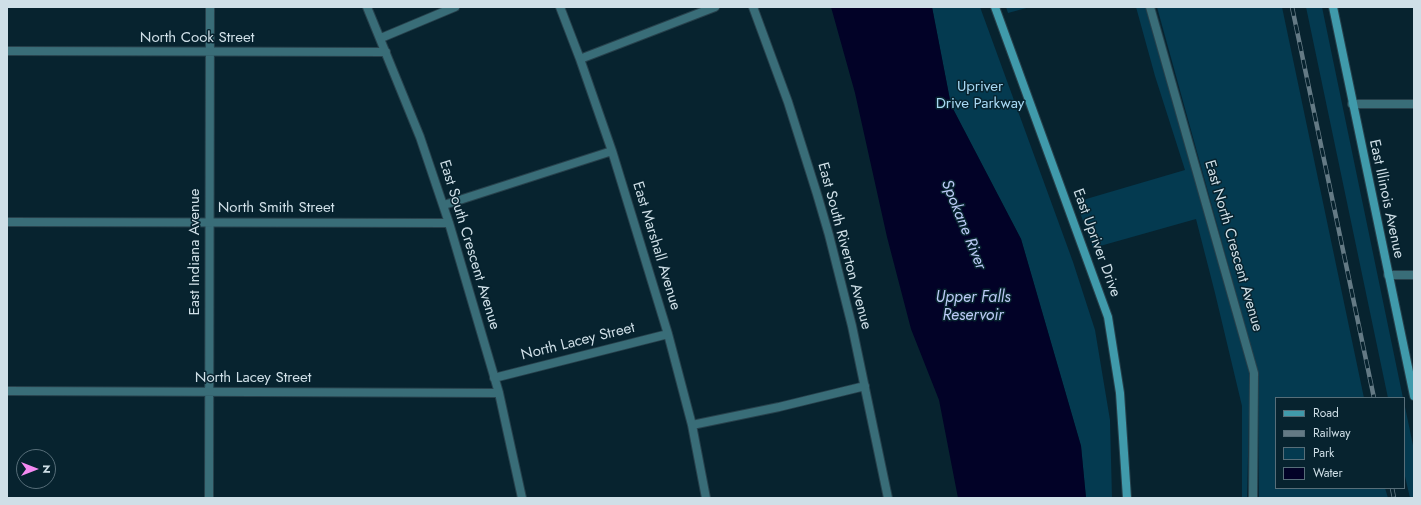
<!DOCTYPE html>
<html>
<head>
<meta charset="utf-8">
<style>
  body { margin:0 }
  #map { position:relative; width:1421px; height:505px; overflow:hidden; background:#07232f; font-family:Jost,sans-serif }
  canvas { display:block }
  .frame { position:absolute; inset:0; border:8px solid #cfdfe7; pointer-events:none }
  .legend { position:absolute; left:1275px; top:397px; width:130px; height:92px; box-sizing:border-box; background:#07232f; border:1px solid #576e79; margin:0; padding:5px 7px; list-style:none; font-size:12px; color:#cfdfe7 }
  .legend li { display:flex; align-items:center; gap:8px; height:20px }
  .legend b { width:20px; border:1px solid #576e79 }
  .north { position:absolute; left:16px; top:449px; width:40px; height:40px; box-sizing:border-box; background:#07232f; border:1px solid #576e79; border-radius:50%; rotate:90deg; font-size:11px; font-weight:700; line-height:16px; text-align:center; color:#cfdfe7 }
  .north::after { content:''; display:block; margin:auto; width:14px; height:18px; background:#f38af1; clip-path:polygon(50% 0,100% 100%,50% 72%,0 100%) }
</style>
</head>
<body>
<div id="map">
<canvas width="1421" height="505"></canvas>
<div class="frame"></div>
<ul class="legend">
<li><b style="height:5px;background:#409aab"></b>Road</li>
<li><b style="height:5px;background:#647a85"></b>Railway</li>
<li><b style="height:11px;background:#043a50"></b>Park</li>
<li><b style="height:11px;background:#020227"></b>Water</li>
</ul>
<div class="north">N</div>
</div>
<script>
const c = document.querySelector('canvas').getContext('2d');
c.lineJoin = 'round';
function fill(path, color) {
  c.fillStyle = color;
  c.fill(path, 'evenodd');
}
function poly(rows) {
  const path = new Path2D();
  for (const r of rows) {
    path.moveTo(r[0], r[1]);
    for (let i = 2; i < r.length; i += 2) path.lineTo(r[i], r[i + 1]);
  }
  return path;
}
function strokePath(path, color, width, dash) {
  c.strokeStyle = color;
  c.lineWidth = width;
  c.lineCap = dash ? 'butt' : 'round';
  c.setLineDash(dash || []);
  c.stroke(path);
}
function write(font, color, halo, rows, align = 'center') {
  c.font = font + ' Jost,sans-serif';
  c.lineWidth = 3;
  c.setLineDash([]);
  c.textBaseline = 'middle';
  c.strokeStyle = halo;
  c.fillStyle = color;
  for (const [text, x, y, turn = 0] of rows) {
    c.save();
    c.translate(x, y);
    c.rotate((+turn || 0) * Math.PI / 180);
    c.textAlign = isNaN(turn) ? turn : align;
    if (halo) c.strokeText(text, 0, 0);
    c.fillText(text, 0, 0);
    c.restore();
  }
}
const green = poly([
  [932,7,980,7,1073,262,1095,330,1110,420,1112,498,1086,498,1081,446,1021,239,951,105],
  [1006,7,1030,7,1008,13],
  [1136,7,1146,7,1250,373,1247,498,1242,498,1242,406,1215,293,1196,219,1093,248,1076,202,1185,170,1155,76],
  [1157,7,1282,7,1364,398,1276,398,1276,488,1385,488,1388,498,1259,498,1258,373],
  [1306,7,1322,7,1403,398,1388,398],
  [1404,402,1414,450,1414,498,1410,498,1404,472]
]);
const water = poly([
  [831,7,932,7,951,105,1021,239,1081,446,1086,498,958,498,939,400,911,329,887,237,855,93]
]);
const street = poly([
  [367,7,420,137,449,223,499,393,522,498],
  [560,7,580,59,612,151,668,334,692,425,706,498],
  [753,7,788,102,817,194,829,235,852,326,888,498],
  [1150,7,1254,373,1253,498],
  [381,38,455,7],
  [7,51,386,52],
  [580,59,715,7],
  [1352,104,1414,104],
  [444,205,612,151],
  [7,222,449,223],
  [1388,275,1414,275],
  [494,378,668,334],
  [7,391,499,393],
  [692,425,779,407,865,386],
  [209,498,210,7]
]);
const secondary = poly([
  [995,7,1108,317,1120,393,1127,498],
  [1333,7,1414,396]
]);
const rail = poly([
  [1292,7,1374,398],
  [1392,488,1394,498]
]);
const streetNames = [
  ["North Cook Street",197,38],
  ["East Illinois Avenue",1386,199,78],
  ["North Smith Street",276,208],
  ["East Upriver Drive",1096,243,70],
  ["East South Crescent Avenue",469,245,73],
  ["East Marshall Avenue",656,246,73],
  ["East South Riverton Avenue",844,246,75],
  ["East North Crescent Avenue",1233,246,74],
  ["East Indiana Avenue",195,252,-90],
  ["North Lacey Street",578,342,-14],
  ["North Lacey Street",253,378]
];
const parkNames = [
  ["Upriver",980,87],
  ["Drive Parkway",980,104]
];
const waterNames = [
  ["Spokane River",963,225,68],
  ["Upper Falls",973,298],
  ["Reservoir",973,316]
];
fill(green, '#043a50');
fill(water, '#020227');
strokePath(street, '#27414c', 10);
strokePath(secondary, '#27414c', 10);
strokePath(street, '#396d78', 8);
strokePath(secondary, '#409aab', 8);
strokePath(rail, '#647a85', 4.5);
strokePath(rail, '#07232f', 3, [9]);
write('15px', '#cfdfe7', '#07232f', streetNames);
write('15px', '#a7d8f3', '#07232f', parkNames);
write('italic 16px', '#bbc9f5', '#07232f', waterNames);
</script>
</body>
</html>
